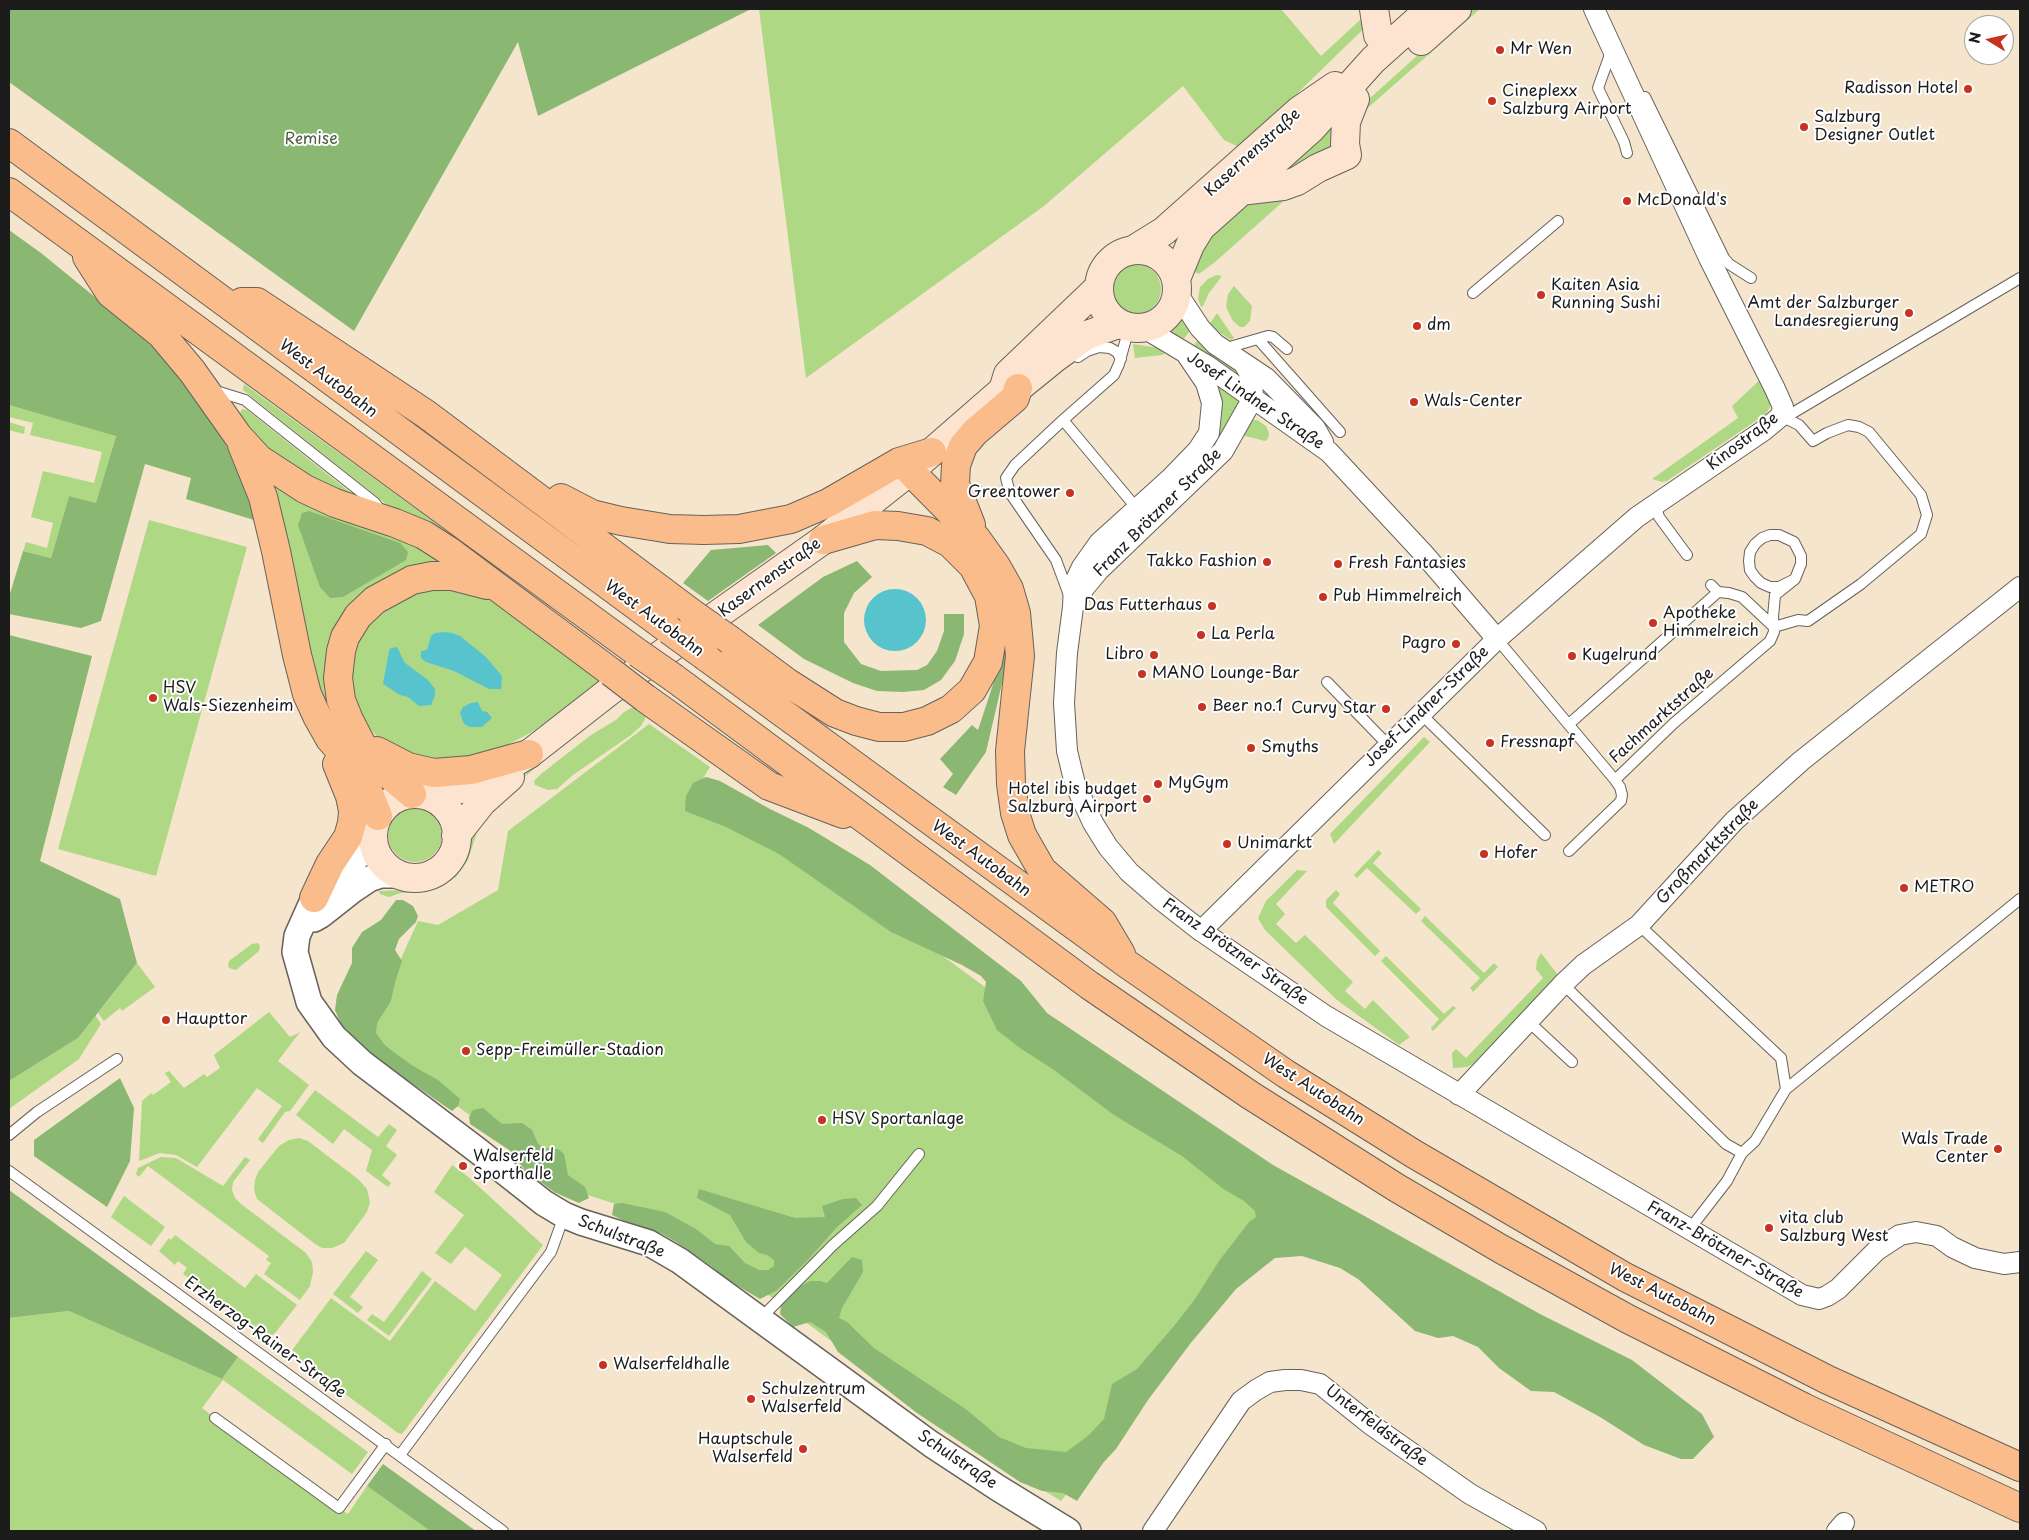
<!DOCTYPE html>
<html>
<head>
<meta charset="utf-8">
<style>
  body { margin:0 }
  #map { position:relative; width:2029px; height:1540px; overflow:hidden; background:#f4e5cc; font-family:"Playpen Sans",sans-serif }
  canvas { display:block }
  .frame { position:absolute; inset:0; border:10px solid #1c1c1c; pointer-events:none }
  .north { position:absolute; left:1964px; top:15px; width:50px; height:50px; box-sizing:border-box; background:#fff; border:1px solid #a4a4a4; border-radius:50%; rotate:279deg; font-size:14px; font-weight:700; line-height:20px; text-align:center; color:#1c1c1c }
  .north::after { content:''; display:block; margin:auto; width:18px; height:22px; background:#c8321e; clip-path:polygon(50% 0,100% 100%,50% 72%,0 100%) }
</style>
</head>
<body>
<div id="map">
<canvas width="2029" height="1540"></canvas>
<div class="frame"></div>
<div class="north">N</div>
</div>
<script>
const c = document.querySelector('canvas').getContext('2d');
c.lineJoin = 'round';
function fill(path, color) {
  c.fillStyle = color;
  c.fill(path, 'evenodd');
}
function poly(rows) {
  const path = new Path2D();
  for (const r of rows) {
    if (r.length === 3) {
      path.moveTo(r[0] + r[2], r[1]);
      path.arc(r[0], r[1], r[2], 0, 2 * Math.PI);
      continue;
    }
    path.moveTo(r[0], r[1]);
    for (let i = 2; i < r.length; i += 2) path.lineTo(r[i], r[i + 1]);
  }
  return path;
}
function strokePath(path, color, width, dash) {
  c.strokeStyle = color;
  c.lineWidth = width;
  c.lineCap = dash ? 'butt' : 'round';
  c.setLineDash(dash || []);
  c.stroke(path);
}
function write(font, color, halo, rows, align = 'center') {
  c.font = font + ' "Playpen Sans",sans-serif';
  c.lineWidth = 4;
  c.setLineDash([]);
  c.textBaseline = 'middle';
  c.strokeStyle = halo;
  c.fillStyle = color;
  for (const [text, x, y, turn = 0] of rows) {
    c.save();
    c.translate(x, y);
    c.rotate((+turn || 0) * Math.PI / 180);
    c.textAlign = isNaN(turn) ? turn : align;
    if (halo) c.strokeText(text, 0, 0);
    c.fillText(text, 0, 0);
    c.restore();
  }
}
const green = poly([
  [759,9,1281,9,1321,56,1372,9,1384,9,1241,148,1224,140,1183,86,1044,206,806,378],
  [1469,9,1480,9,1353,121,1359,108],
  [1339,121,1336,157,1265,182],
  [1304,183,1215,262,1199,274,1195,272,1198,257,1210,237,1240,206],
  [1136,289,25],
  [1217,275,1222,276,1209,293,1203,306,1201,307,1198,299,1200,287,1208,279],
  [1234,286,1252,306,1250,321,1244,327,1240,327,1233,321,1226,307,1228,294],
  [1217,313,1234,338,1231,340,1219,332,1210,323],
  [1181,317,1190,331,1181,342,1164,335],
  [1199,339,1210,353,1248,378,1247,381,1191,349],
  [1133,344,1159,348,1168,351,1162,355,1135,358],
  [1763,377,1771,399,1770,407,1766,414,1667,481,1662,482,1652,479,1738,418,1732,406],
  [1218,381,1245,399,1211,455,1206,452,1219,429,1222,414],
  [244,384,460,541,456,546,395,511,243,390],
  [9,405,116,435,96,504,69,496,51,558,23,551,26,542,47,548,53,523,31,517,43,471,94,483,102,452,30,435,33,423,9,417],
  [242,409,247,410,361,501,328,490,256,440,239,415],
  [1249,420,1257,420,1266,426,1269,433,1268,439,1265,441,1237,434],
  [9,422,25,427,24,434,9,430],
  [265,472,391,530,453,563,426,569,331,652,392,788,381,794,321,706],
  [149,520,247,547,156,876,58,849],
  [456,586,495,600,580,665,581,668,602,682,532,732,494,752,472,759,423,760,379,739,367,725,354,701,351,684,353,654,363,628,397,596],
  [631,708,638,708,647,715,641,726,631,735,573,775,557,789,548,790,535,785,534,781,541,774,591,735,616,720,624,712],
  [649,724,710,767,697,788,836,878,1286,1207,1061,1501,990,1457,666,1220,572,1190,382,1051,370,1027,418,921,438,925,498,890,508,831],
  [1424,737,1430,742,1334,844,1330,834],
  [555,749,556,750,552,754,516,784,490,809,480,823,468,860,456,877,441,887,423,892,401,893,389,897,380,894,379,891,426,889,451,877,464,862,474,830,487,808],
  [415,835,27],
  [1378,850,1382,853,1373,863,1421,909,1416,914,1367,868,1357,878,1354,875],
  [1297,870,1307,871,1276,904,1285,914,1276,924,1296,943,1305,935,1353,982,1345,991,1365,1009,1373,1000,1410,1037,1399,1045,1337,1000,1265,930,1258,918,1266,901],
  [1336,890,1340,894,1333,903,1380,951,1375,956,1326,907,1326,900],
  [1425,916,1484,973,1494,963,1498,967,1473,992,1470,988,1480,978,1421,921],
  [258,943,260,946,259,951,236,970,229,968,228,964,229,961,252,944],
  [1541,953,1558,975,1473,1064,1467,1067,1453,1068,1452,1053,1456,1049,1466,1058,1543,978,1536,969,1537,960],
  [1386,956,1444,1014,1453,1006,1456,1008,1434,1030,1432,1031,1431,1028,1439,1019,1381,961],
  [137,963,155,987,122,1011,120,1008,104,1021,98,1013],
  [269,1012,290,1037,300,1032,278,1061,309,1085,290,1111,285,1112,263,1143,258,1139,282,1106,257,1088,197,1167,176,1155,160,1153,139,1161,142,1101,151,1093,153,1095,171,1082,165,1073,169,1071,184,1088,204,1074,207,1077,220,1068,214,1055],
  [95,1015,101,1024,79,1059,9,1109,9,1081,78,1038],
  [315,1090,378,1137,389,1124,397,1130,386,1146,397,1155,382,1175,391,1183,388,1187,366,1171,372,1150,344,1129,333,1144,296,1115],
  [299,1138,308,1141,358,1179,367,1189,370,1202,367,1212,344,1243,332,1248,322,1248,315,1244,257,1199,254,1190,255,1180,258,1172,279,1146,289,1140],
  [161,1157,176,1158,223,1186,245,1157,250,1160,233,1182,232,1190,235,1198,241,1204,306,1253,312,1262,313,1272,310,1286,300,1300,264,1274,271,1263,266,1260,269,1256,148,1166,139,1177,136,1174,138,1168],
  [452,1165,466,1175,543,1245,402,1434,398,1433,295,1357,293,1353,293,1349,331,1298,390,1341,435,1281,475,1311,502,1275,465,1247,451,1264,435,1253,464,1215,434,1192],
  [124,1196,165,1227,151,1246,111,1217],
  [175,1235,245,1288,256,1274,297,1305,275,1333,271,1336,265,1334,183,1274,187,1268,178,1261,175,1265,159,1251,169,1238,171,1240],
  [366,1251,378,1260,350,1297,363,1307,358,1313,333,1294],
  [422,1271,432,1279,389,1336,367,1320,372,1314,384,1322],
  [69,1311,222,1379,238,1357,368,1452,352,1474,223,1380,202,1408,348,1514,367,1486,430,1531,9,1531,9,1318]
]);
const forest = poly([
  [9,9,749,9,749,10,538,116,518,42,354,331,9,82],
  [9,230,41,253,139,333,193,388,236,462,257,521,186,499,191,478,145,464,101,621,81,628,9,614,9,597,23,551,51,558,69,496,96,503,116,436,9,405],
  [309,511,400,543,408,552,406,560,343,597,330,598,320,587,298,525,302,513],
  [768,545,776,553,708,601,683,583,711,550],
  [857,561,872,577,854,593,844,613,844,642,861,664,881,671,917,670,927,665,937,651,944,631,944,614,964,614,964,634,955,661,941,680,924,690,903,692,877,691,853,683,804,659,758,625,823,577],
  [9,635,92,656,40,861,120,899,137,963,78,1038,9,1081],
  [1004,651,1009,653,986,752,956,795,943,787,953,774,940,759,972,725,978,730],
  [706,777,720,781,770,809,809,828,870,865,1021,981,1047,1013,1273,1165,1540,1314,1632,1360,1702,1414,1714,1437,1693,1459,1681,1459,1644,1445,1600,1417,1554,1392,1531,1391,1499,1368,1478,1347,1453,1336,1438,1338,1415,1331,1358,1279,1340,1268,1302,1256,1275,1258,1236,1289,1190,1344,1148,1400,1116,1449,1103,1463,1077,1501,1063,1493,1042,1491,1020,1482,917,1413,838,1352,826,1332,810,1322,793,1327,780,1314,782,1297,810,1281,820,1281,827,1283,852,1257,862,1260,863,1272,842,1308,839,1318,847,1322,874,1348,967,1410,999,1437,1026,1448,1066,1452,1088,1436,1104,1419,1112,1384,1137,1369,1174,1326,1195,1299,1219,1261,1249,1222,1256,1217,1255,1211,1244,1201,1222,1188,1182,1156,1114,1115,1054,1070,1020,1048,997,1030,983,1001,986,982,981,976,962,965,891,932,779,854,726,827,685,811,686,796,693,783],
  [396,900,403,900,413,906,418,916,416,922,399,939,395,950,402,961,395,982,391,1001,377,1023,376,1033,384,1044,391,1050,413,1066,438,1080,460,1099,458,1106,452,1111,355,1044,340,1022,335,1010,337,995,352,963,352,948,362,932,381,920],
  [120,1078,134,1108,130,1161,107,1207,34,1156,34,1140],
  [483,1108,502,1124,522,1123,532,1130,538,1144,544,1148,558,1149,564,1154,568,1175,585,1187,589,1198,579,1203,554,1192,525,1170,509,1150,470,1124,469,1117,473,1110],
  [699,1189,795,1218,825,1217,822,1206,843,1199,856,1198,862,1205,836,1228,807,1261,776,1291,760,1299,726,1279,711,1266,676,1242,662,1234,631,1224,612,1215,614,1204,622,1203,665,1212,696,1229,715,1244,729,1246,745,1263,759,1270,768,1270,774,1266,774,1260,767,1255,759,1253,746,1242,730,1215,697,1198],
  [9,1190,238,1357,222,1379,69,1311,9,1318],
  [383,1464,476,1531,430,1531,367,1486]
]);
const water = poly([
  [895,620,31],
  [444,632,452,633,460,636,486,657,502,676,501,689,489,689,454,671,426,662,421,658,421,651,427,650,431,636,435,633],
  [397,647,405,663,428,680,435,689,435,695,431,705,419,706,408,697,400,695,383,684,389,651,391,648],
  [478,702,482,711,487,712,492,718,482,727,470,727,464,724,460,713,463,707,471,703]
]);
const service = poly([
  [1612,49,1598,88,1624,142,1627,153],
  [1645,97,1724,258,1729,264,1751,278],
  [1473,293,1558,221],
  [1129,328,1119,364,1114,375,1063,420,1139,511],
  [1258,339,1340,432],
  [1223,349,1268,336,1273,337,1287,349],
  [1078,357,1087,351,1099,347,1110,348,1117,352,1121,359],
  [213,390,245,400,375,503,380,510],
  [1786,417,2020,278],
  [1063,420,1015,465,1006,478,1010,493,1056,560,1069,595],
  [1655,503,1659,517,1687,555],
  [1711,585,1718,592,1729,593,1742,597,1774,627],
  [1774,627,1798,620,1808,621,1861,584,1921,534,1927,515,1921,495,1869,432,1859,427,1848,425,1827,433,1813,441,1799,425,1781,416],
  [1497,639,1615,780,1674,723,1770,641,1774,632,1773,617,1775,595,1795,579,1801,564,1801,556,1794,542,1779,535,1770,535,1762,538,1755,544,1750,552,1749,561,1750,570,1755,577,1761,583,1770,587,1779,587,1795,579],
  [1327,682,1388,745],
  [1421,714,1545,835],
  [1569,724,1718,592],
  [1569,851,1621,801,1622,795,1620,787,1615,780],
  [1639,925,1781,1058,1786,1089,1755,1141,1742,1153],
  [1563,984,1726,1144,1742,1153,1727,1181,1689,1230],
  [1528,1021,1572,1062],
  [1786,1089,2020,899],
  [9,1135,37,1112,117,1059],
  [9,1171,503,1531],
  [760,1319,833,1245,877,1206,919,1154],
  [215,1418,339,1508,386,1444],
  [400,1455,551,1252,564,1216]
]);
const minor = poly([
  [1177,293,1200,328,1215,344,1266,378,1315,428,1323,442],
  [1144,328,1206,365,1329,452,1423,553,1497,639],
  [1187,355,1206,383,1212,403,1209,433,1198,450,1171,478,1099,543,1082,567,1074,584,1073,607,1067,653,1064,703,1067,751,1075,784,1093,823,1108,847,1129,872,1160,899,1201,931,1326,1016,1802,1295,1819,1299,1827,1296,1838,1289,1877,1250,1900,1235,1916,1232,1937,1236,1952,1247,1975,1258,2004,1264,2020,1262],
  [1076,603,1084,588,1099,570,1223,451,1253,398,1252,377,1244,364],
  [1201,931,1497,639,1637,517,1763,431,1781,416,1783,407,1775,389,1709,258,1594,9],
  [1459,1095,1563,984,1583,965,1639,925,1734,821,1801,761,2020,587],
  [1153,1531,1241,1401,1256,1390,1270,1382,1285,1380,1301,1380,1320,1384,1370,1424,1470,1494,1536,1531],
  [1837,1531,1844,1523]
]);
const tertiary = poly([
  [374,827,365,849,331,884,314,898,297,936,295,952,309,1002,334,1037,362,1063,477,1150,544,1203,564,1215,581,1222,649,1243,680,1261,931,1444,998,1488,1068,1531],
  [314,919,321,915,354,889,369,879,381,875,399,875]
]);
const secondary = poly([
  [1374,9,1378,35],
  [1421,41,1457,9],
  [1240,191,1283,186,1297,181,1318,168,1347,155,1345,144,1346,122,1355,99],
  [1135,249,1164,231,1300,110,1335,86],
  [1138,289,39],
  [1176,279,1190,245,1201,227,1312,128,1373,60,1430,9],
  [1004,390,1018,388,1055,358,1087,335,1118,324],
  [415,836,42],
  [425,795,446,793,478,784,529,754,611,690,823,540,910,471,1003,390,1008,374,1098,288],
  [456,835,482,802,510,777]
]);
const motorway = poly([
  [9,143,669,630],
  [9,192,638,653],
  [87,257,110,293,161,334,192,371,238,436,259,459,305,489,335,503,395,523,424,535,449,551,611,672],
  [242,302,257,302,426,414,693,614],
  [242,445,263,497,276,551,297,655,307,694,317,716,330,739,362,776,378,816],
  [910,471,976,538,996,566,1009,589,1016,613,1020,656,1010,751,1011,784,1015,813,1022,835,1042,870,1102,922,1121,954],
  [561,498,592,514,621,521,670,529,704,530,739,529,791,519,828,503,899,462,932,452],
  [971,525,955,484,956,465,963,446,975,432,1015,398,1018,388],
  [730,640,788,683,835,713,856,721,879,727,904,727,927,721,951,709,972,690,988,662,994,626,989,596,973,566,950,543,927,531,898,526,875,525,823,540],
  [706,657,1127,964,1286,1074,1414,1154,1625,1277,1828,1380,2020,1467],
  [674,678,1089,985,1250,1095,1397,1188,1501,1249,1628,1319,1805,1408,2020,1508],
  [645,698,769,786,843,814],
  [377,751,408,767,434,773,471,770,529,754],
  [412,794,374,762,365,751,349,720,341,700,338,678,341,651,345,637,358,616,375,600,412,580,432,576,452,576,487,585],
  [314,898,330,864,348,837,352,823,353,811,350,796,337,764]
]);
const motorwayBridge = poly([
  [693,614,730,640],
  [669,630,706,657],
  [638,653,674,678],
  [611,672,645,698]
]);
const markers = [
  [1500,50,5,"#c8321e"],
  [1968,89,5,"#c8321e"],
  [1492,101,5,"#c8321e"],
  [1804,127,5,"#c8321e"],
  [1627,201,5,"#c8321e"],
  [1541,295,5,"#c8321e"],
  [1909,313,5,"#c8321e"],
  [1417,326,5,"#c8321e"],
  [1414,402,5,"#c8321e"],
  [1070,493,5,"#c8321e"],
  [1267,562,5,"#c8321e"],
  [1338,564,5,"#c8321e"],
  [1323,597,5,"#c8321e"],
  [1212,606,5,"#c8321e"],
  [1653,623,5,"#c8321e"],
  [1201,635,5,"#c8321e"],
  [1456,644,5,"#c8321e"],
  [1154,655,5,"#c8321e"],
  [1572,656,5,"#c8321e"],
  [1142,674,5,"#c8321e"],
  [153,698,5,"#c8321e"],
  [1202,707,5,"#c8321e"],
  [1386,709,5,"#c8321e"],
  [1490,743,5,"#c8321e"],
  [1251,748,5,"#c8321e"],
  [1158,784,5,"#c8321e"],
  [1147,799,5,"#c8321e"],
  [1227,844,5,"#c8321e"],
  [1484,854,5,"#c8321e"],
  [1904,888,5,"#c8321e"],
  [166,1020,5,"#c8321e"],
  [466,1051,5,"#c8321e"],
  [822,1120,5,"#c8321e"],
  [1998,1149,5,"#c8321e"],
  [463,1166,5,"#c8321e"],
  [1769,1228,5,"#c8321e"],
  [603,1365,5,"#c8321e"],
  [751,1399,5,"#c8321e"],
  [803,1449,5,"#c8321e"]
];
const poiNames = [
  ["Mr Wen",1510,50],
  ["Radisson Hotel",1958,89,"right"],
  ["Cineplexx",1502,92],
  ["Salzburg Airport",1502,110],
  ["Salzburg",1814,118],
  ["Designer Outlet",1814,136],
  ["McDonald's",1637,201],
  ["Kaiten Asia",1551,286],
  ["Running Sushi",1551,304],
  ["Amt der Salzburger",1899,304,"right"],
  ["Landesregierung",1899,322,"right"],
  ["dm",1427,326],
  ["Wals-Center",1424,402],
  ["Greentower",1060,493,"right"],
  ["Takko Fashion",1257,562,"right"],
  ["Fresh Fantasies",1348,564],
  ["Pub Himmelreich",1333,597],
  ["Das Futterhaus",1202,606,"right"],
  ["Apotheke",1663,614],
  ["Himmelreich",1663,632],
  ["La Perla",1211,635],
  ["Pagro",1446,644,"right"],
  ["Libro",1144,655,"right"],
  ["Kugelrund",1582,656],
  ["MANO Lounge-Bar",1152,674],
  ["HSV",163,689],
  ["Wals-Siezenheim",163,707],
  ["Beer no.1",1212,707],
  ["Curvy Star",1376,709,"right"],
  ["Fressnapf",1500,743],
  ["Smyths",1261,748],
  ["MyGym",1168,784],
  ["Hotel ibis budget",1137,790,"right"],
  ["Salzburg Airport",1137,808,"right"],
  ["Unimarkt",1237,844],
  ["Hofer",1494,854],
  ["METRO",1914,888],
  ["Haupttor",176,1020],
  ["Sepp-Freimüller-Stadion",476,1051],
  ["HSV Sportanlage",832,1120],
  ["Wals Trade",1988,1140,"right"],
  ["Center",1988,1158,"right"],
  ["Walserfeld",473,1157],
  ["Sporthalle",473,1175],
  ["vita club",1779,1219],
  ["Salzburg West",1779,1237],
  ["Walserfeldhalle",613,1365],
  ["Schulzentrum",761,1390],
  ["Walserfeld",761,1408],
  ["Hauptschule",793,1440,"right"],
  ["Walserfeld",793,1458,"right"]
];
const parkNames = [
  ["Remise",311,140]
];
const streetNames = [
  ["Kasernenstraße",1253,153,-42],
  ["West Autobahn",328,379,37],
  ["Josef Lindner Straße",1255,401,34],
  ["Kinostraße",1743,442,-37],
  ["Franz Brötzner Straße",1158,513,-45],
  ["Kasernenstraße",770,578,-36],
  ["West Autobahn",654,619,36],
  ["Josef-Lindner-Straße",1427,707,-44],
  ["Fachmarktstraße",1662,716,-42],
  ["Großmarktstraße",1708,852,-46],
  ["West Autobahn",981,859,36],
  ["Franz Brötzner Straße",1235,952,35],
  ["West Autobahn",1313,1090,33],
  ["Schulstraße",621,1237,21],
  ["Franz-Brötzner-Straße",1725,1250,30],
  ["West Autobahn",1662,1295,27],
  ["Erzherzog-Rainer-Straße",265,1338,36],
  ["Unterfeldstraße",1376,1426,37],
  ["Schulstraße",957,1460,34]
];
fill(green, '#aed884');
fill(forest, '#8ab872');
fill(water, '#57c4cd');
strokePath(service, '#68625a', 12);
strokePath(minor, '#68625a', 22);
strokePath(tertiary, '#68625a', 28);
strokePath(secondary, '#68625a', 30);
strokePath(motorway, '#68625a', 30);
strokePath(service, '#fff', 10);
strokePath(minor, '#fff', 20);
strokePath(tertiary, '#fff', 25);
strokePath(secondary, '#fde4d0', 28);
strokePath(motorway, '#f9bc8a', 28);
strokePath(motorwayBridge, '#68625a', 30, []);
strokePath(motorwayBridge, '#f9bc8a', 28);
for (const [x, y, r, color] of markers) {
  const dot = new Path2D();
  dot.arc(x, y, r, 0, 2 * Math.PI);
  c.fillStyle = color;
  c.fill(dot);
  strokePath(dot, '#fff', 2);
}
write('16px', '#1c1c1c', '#fff', poiNames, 'left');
write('16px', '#4f5e40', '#fff', parkNames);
write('16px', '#1c1c1c', '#fff', streetNames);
</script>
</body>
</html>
